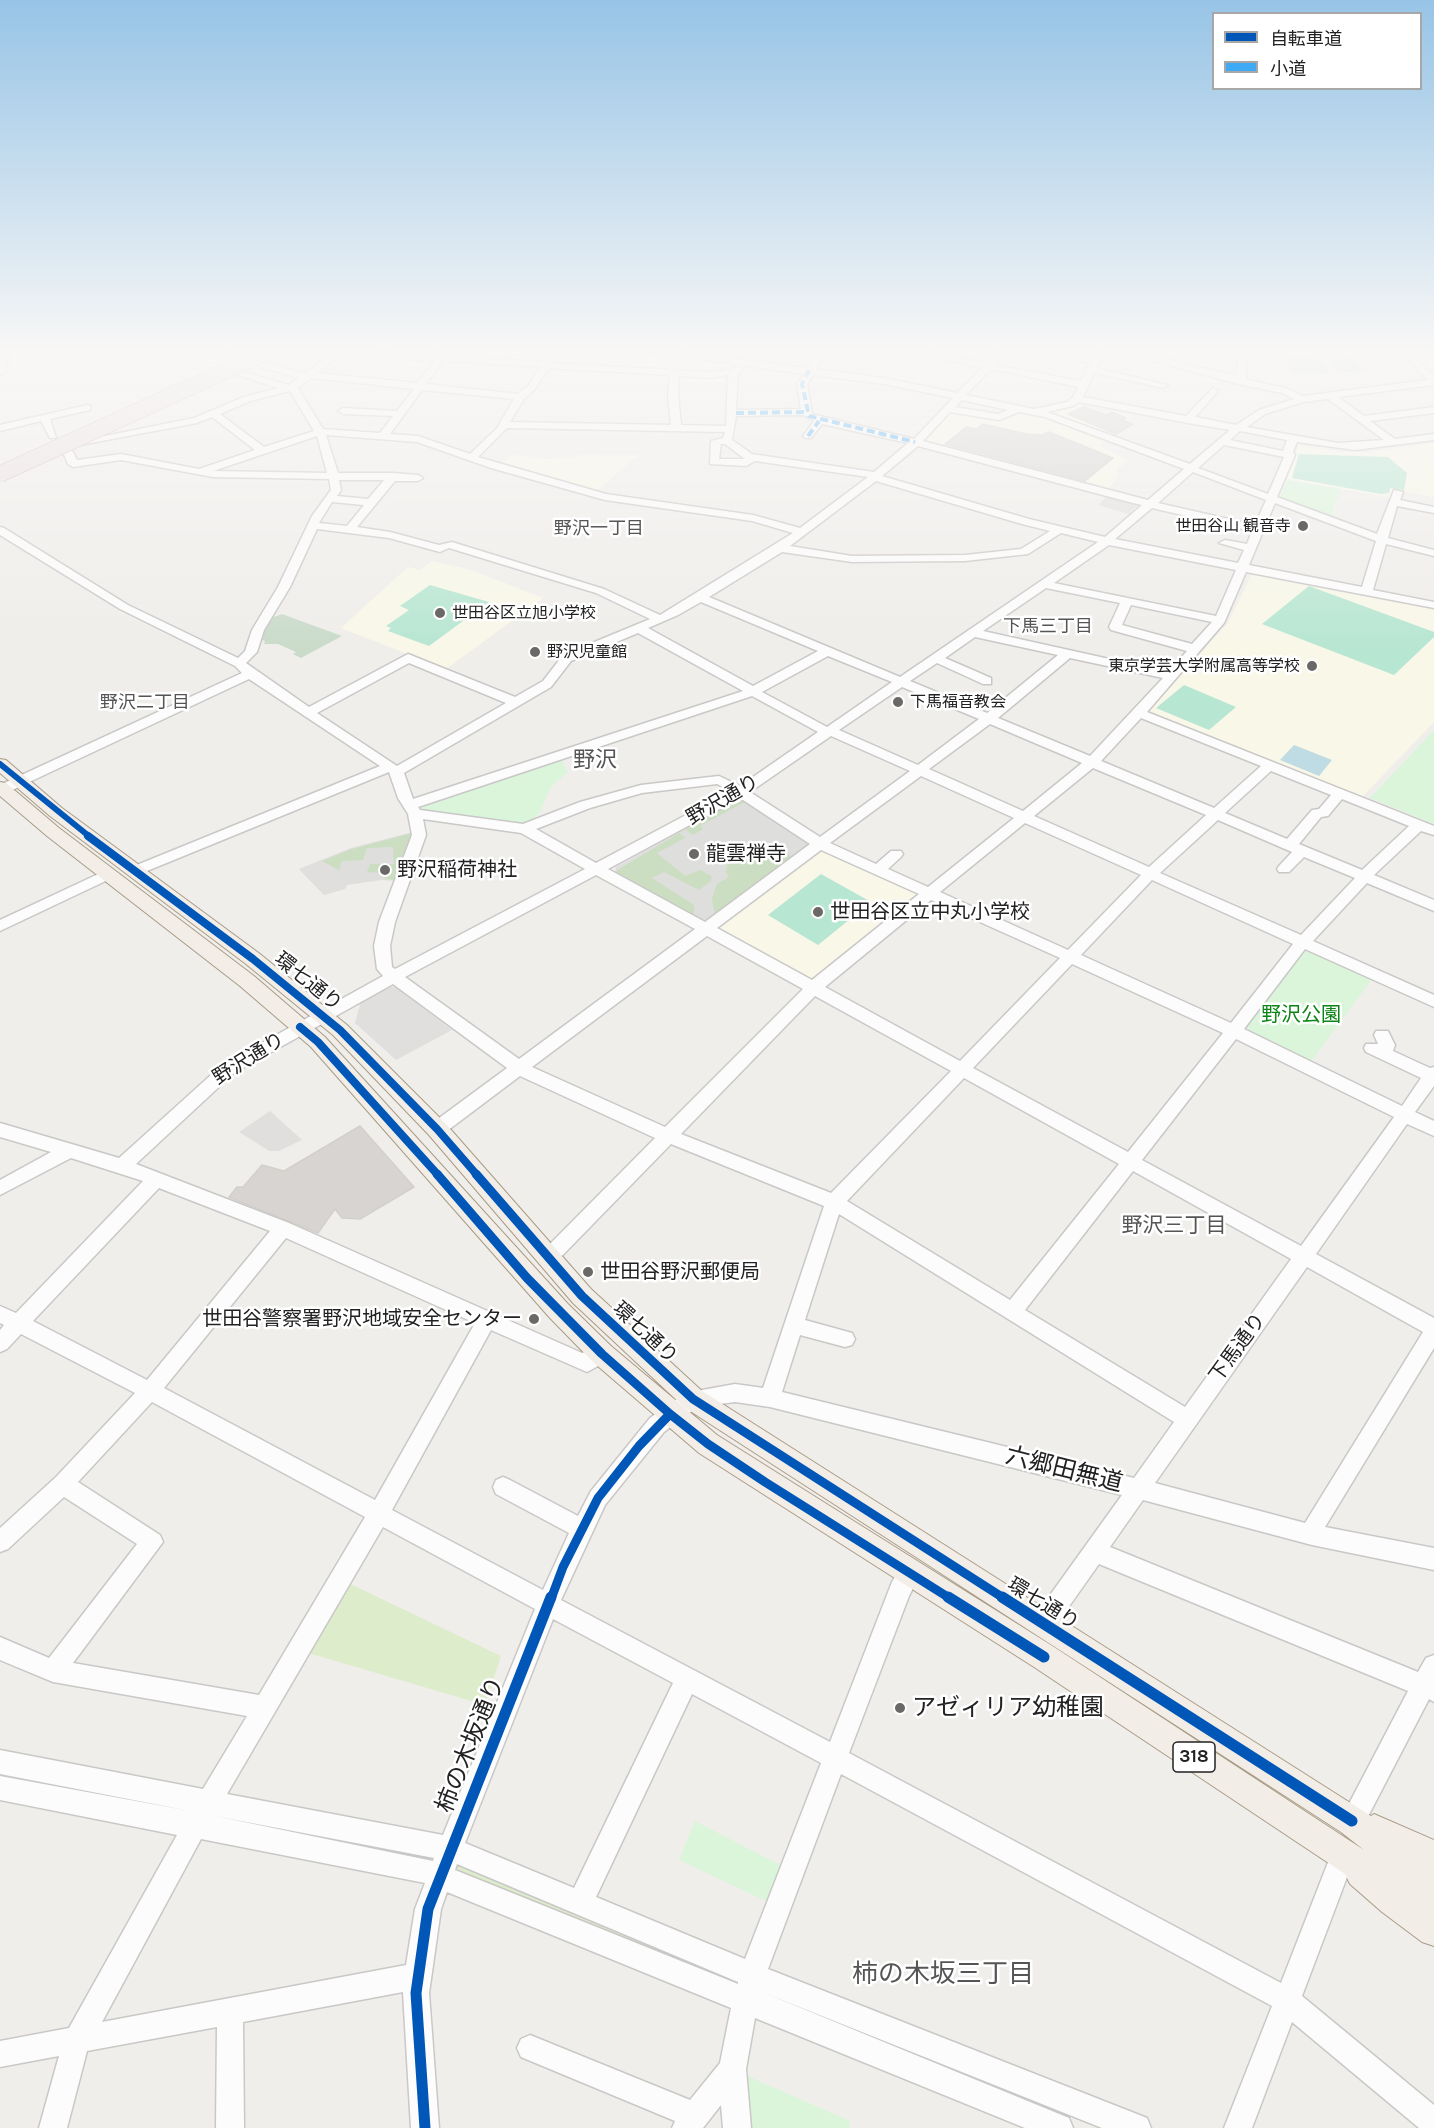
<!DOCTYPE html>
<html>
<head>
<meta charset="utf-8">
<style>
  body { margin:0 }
  #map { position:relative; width:1434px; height:2128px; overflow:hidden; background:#f0eeeb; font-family:Karla,"Noto Sans JP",sans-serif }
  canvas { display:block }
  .legend { position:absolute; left:1212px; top:12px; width:210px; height:78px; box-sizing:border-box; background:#fff; border:2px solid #a7a7a7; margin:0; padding:8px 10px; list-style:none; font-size:18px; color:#222 }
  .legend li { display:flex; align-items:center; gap:12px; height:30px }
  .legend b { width:30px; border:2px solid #a7a7a7 }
</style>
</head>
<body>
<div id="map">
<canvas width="1434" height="2128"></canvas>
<ul class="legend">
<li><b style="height:8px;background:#0057b8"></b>自転車道</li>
<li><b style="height:8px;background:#3fa9f5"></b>小道</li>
</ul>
</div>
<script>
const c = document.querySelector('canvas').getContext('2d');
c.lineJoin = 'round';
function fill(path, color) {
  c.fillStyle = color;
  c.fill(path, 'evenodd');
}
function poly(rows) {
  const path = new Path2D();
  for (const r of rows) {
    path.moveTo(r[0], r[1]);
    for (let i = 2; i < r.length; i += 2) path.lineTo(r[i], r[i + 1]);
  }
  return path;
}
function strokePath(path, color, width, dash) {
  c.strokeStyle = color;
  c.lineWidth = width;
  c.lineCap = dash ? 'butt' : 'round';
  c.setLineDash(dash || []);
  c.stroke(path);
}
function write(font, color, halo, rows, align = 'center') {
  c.font = font + ' Karla,"Noto Sans JP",sans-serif';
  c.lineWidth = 5;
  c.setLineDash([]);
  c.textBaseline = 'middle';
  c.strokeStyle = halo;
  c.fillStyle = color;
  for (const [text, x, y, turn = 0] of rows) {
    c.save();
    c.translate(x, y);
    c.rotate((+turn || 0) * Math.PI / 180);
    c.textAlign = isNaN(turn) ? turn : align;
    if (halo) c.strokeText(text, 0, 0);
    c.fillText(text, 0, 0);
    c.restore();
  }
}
const education = poly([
  [1075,405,1108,413,1114,411,1132,417,1104,431,1048,411],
  [952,411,985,416,1017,411,1069,425,1108,439,1099,446,1128,460,1116,470,1119,475,1107,491,922,441],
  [1434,443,1434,497,1395,490,1391,498,1287,479,1298,445,1340,452,1368,452],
  [514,455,546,459,591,455,637,456,598,490,500,464],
  [432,561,471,570,543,598,446,669,341,628,408,567,420,570],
  [1257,575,1434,609,1434,722,1362,797,1151,714,1150,709,1228,623,1251,576],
  [822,850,917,894,918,897,813,979,807,979,718,930,718,926,817,851]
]);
const religious = poly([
  [739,799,811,842,812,845,708,921,703,922,615,873,616,867],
  [413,832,399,881,381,880,347,885,345,889,324,895,299,869,351,848]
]);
const grass = poly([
  [340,1579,501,1656,485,1705,298,1650],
  [457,1864,740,1976,736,1989,452,1874]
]);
const forest = poly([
  [740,799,745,802,700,826,703,829,693,835,685,829],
  [412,833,415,834,397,880,385,879,385,873,367,872,370,864,394,864,393,847,367,848,363,860,342,861,339,870,322,861,352,849],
  [679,833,685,838,657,853,685,876,700,870,712,876,711,881,699,890,664,872,652,878,694,905,694,915,619,875,616,871],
  [766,841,794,858,715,915,712,898,717,884,729,877,726,872,728,863]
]);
const cemetery = poly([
  [1286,357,1318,359,1329,373,1292,373],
  [1354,358,1365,370,1338,374,1326,359],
  [282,614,342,636,301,658,293,654,296,652,278,644,264,644,265,641,258,639,268,619]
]);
const park = poly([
  [1287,480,1341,489,1330,518,1279,499],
  [1434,730,1434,824,1370,798],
  [560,757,568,772,551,787,540,812,524,828,419,813,413,805],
  [1307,949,1372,979,1310,1063,1244,1030],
  [695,1821,784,1867,770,1903,679,1860],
  [745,2075,850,2121,849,2128,748,2128]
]);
const pitch = poly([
  [1299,454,1388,457,1407,473,1404,490,1390,488,1389,493,1381,494,1292,478],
  [430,585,489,602,429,646,388,631,391,628,386,626,409,610,400,606],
  [1309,586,1434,632,1434,637,1394,675,1262,624],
  [1184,685,1236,707,1209,730,1156,708],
  [821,874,871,902,818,945,768,915]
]);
const parking = poly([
  [1108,495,1136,503,1138,505,1128,514,1098,505],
  [321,861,331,866,336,871,330,874,331,876,338,873,345,888,324,895,300,869],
  [388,987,395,987,452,1030,396,1060,355,1023,361,1001],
  [270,1111,302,1140,279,1151,269,1151,239,1132]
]);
const water = poly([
  [1294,745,1332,760,1319,776,1280,760]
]);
const building = poly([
  [1084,407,1107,415,1112,412,1126,418,1122,420,1133,424,1116,434,1068,414,1084,407],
  [983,424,1026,434,1042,435,1049,432,1113,458,1085,481,945,444,966,427,976,429,983,424],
  [360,1126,414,1187,360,1219,342,1218,335,1209,318,1233,229,1197,237,1187,243,1187,262,1165,284,1171,360,1126]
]);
const minor = poly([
  [1,351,10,351,5,372,0,375,1,351],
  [227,351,247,352,258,360,305,374,334,351,438,355,442,351,448,351,447,356,543,362,550,351,559,351,552,363,707,372,731,370,740,365,646,351,672,351,807,368,818,351,827,351,816,369,884,378,957,393,982,368,907,351,925,351,986,363,998,351,1007,351,995,365,1081,381,1090,363,1047,351,1062,351,1093,359,1100,351,1109,351,1096,368,1168,385,1163,388,1094,373,1083,397,1186,416,1213,388,1218,391,1195,417,1236,425,1259,410,1294,399,1282,393,1238,384,1119,351,1134,351,1237,376,1238,351,1247,351,1246,379,1288,389,1303,396,1428,380,1399,351,1408,351,1434,376,1434,385,1338,397,1364,416,1434,407,1434,413,1370,421,1395,439,1434,434,1434,440,1355,450,1297,442,1293,452,1295,455,1277,497,1377,534,1394,490,1403,492,1400,500,1434,507,1434,513,1397,506,1388,538,1434,550,1434,556,1386,544,1373,590,1434,602,1434,608,1246,572,1224,623,1147,712,1434,826,1434,835,1421,831,1374,875,1434,900,1434,911,1367,883,1313,941,1434,995,1434,1007,1305,949,1244,1029,1402,1106,1421,1078,1366,1052,1364,1048,1366,1044,1378,1044,1374,1035,1376,1031,1388,1031,1395,1045,1393,1051,1430,1068,1434,1067,1434,1086,1415,1112,1434,1121,1434,1136,1407,1124,1316,1254,1434,1318,1434,1348,1325,1527,1434,1548,1434,1570,1312,1545,1143,1500,1110,1547,1418,1672,1426,1658,1434,1655,1434,1702,1429,1699,1361,1830,1352,1833,1343,1830,1340,1821,1408,1691,1099,1564,1051,1632,1043,1635,1035,1632,1032,1624,1035,1616,1122,1495,770,1407,735,1402,697,1407,664,1432,605,1505,561,1600,830,1742,892,1582,902,1564,910,1561,918,1564,921,1572,909,1596,849,1753,1281,1983,1334,1847,1343,1844,1352,1847,1355,1856,1302,1996,1434,2105,1434,2128,1419,2128,1292,2022,1252,2128,1224,2128,1272,2006,841,1774,768,1969,1147,2118,1151,2128,1102,2128,762,1992,1069,2118,1073,2128,1025,2128,755,2018,746,2069,751,2128,723,2128,721,2105,703,2128,672,2128,675,2121,521,2057,517,2048,521,2039,530,2035,690,2100,720,2063,731,2008,447,1892,441,1909,429,1993,439,2128,411,2128,403,1992,243,2022,244,2128,216,2128,217,2027,87,2051,67,2128,39,2128,59,2056,0,2067,0,2041,69,2028,177,1835,0,1800,0,1776,190,1811,0,1774,0,1750,203,1789,247,1716,53,1682,0,1660,0,1637,49,1658,137,1544,64,1497,8,1549,0,1552,0,1528,56,1477,135,1393,21,1334,7,1349,0,1352,0,1330,4,1325,0,1323,0,1306,16,1313,143,1181,71,1158,0,1195,0,1180,51,1152,0,1137,0,1123,119,1158,222,1065,383,976,377,969,374,946,379,922,412,835,408,814,398,798,389,772,142,873,132,873,130,870,132,867,380,766,249,679,8,792,0,792,0,785,242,673,235,666,120,609,0,535,0,527,4,528,128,605,238,658,245,651,252,630,278,587,312,516,331,490,329,479,213,477,121,460,73,467,68,464,61,448,70,446,77,460,121,454,199,469,255,450,212,417,197,423,80,445,75,442,194,418,244,397,278,388,232,373,232,369,289,385,299,378,252,364,241,356,227,351],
  [341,355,435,361,417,383,317,373,341,355],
  [443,361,540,367,528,386,518,394,426,384,443,361],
  [740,365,804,374,797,384,801,409,736,410,738,373,745,368,740,365],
  [549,368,670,375,668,395,671,425,510,422,524,399,534,390,549,368],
  [991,369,1078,387,1073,397,1067,402,1034,409,966,395,991,369],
  [728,375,726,426,681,425,678,395,679,376,707,378,728,375],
  [813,375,884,384,953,398,914,439,812,414,807,384,813,375],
  [311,378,414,389,397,411,343,408,338,411,343,414,393,416,380,433,323,429,298,388,311,378],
  [422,390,514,399,497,428,470,454,418,436,390,434,422,390],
  [290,391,314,431,264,447,220,414,250,401,290,391],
  [1328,399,1384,440,1338,443,1247,427,1265,414,1303,402,1328,399],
  [962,400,1008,410,998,414,955,407,962,400],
  [1079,402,1188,423,1230,430,1190,464,1047,412,1073,406,1079,402],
  [950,412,999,420,1019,412,1045,417,1184,469,1148,500,923,441,950,412],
  [803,415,814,421,803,436,805,438,811,438,822,424,908,443,874,472,752,454,732,440,736,416,803,415],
  [507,428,725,432,723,438,711,441,710,464,746,466,755,461,868,477,800,528,753,515,606,494,478,457,507,428],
  [1240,431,1287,440,1283,451,1230,440,1240,431],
  [326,435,417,442,491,468,605,500,752,521,793,533,660,615,604,589,452,542,439,545,390,532,357,527,395,481,418,481,423,478,418,475,393,473,338,473,326,435],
  [317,436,327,473,213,471,317,436],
  [721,444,725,444,745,459,719,459,721,444],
  [1224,445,1284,457,1268,494,1198,468,1224,445],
  [918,446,1133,503,1142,505,1105,537,1029,519,882,476,918,446],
  [1193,472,1266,500,1255,525,1158,503,1193,472],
  [339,480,384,480,368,499,337,496,341,490,339,480],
  [876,481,1022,524,1050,531,1021,549,965,555,852,556,790,546,876,481],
  [332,502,364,505,347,526,319,523,332,502],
  [1275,503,1376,541,1362,587,1249,565,1275,503],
  [1152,508,1252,531,1247,544,1225,540,1219,543,1244,550,1238,563,1115,539,1152,508],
  [317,529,389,538,440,552,449,548,596,593,650,619,563,655,543,681,515,697,408,654,309,707,246,663,257,652,264,630,290,587,317,529],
  [1061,533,1098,542,900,677,709,597,782,552,852,562,965,561,1028,554,1061,533],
  [1109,545,1236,570,1216,616,1054,583,1109,545],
  [1046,588,1120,603,1109,627,1111,630,1187,651,1168,672,983,631,1046,588],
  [701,602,818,651,753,686,648,628,678,615,701,602],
  [1131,605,1212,622,1192,644,1122,625,1131,605],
  [638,633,743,691,413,799,404,773,551,687,571,661,638,633],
  [975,637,1058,655,987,713,910,681,937,663,983,684,991,684,991,678,945,658,975,637],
  [828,656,892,682,827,727,762,692,828,656],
  [1070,658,1163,678,1090,756,998,718,1070,658],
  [409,663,506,703,397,766,317,713,409,663],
  [902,687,979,719,918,765,839,730,902,687],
  [752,696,818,732,740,786,719,776,641,785,580,802,523,824,420,810,418,807,752,696],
  [1141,718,1261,766,1214,808,1101,761,1141,718],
  [990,724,1082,763,1023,811,929,769,990,724],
  [831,736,910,771,820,837,750,792,831,736],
  [1093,768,1206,815,1149,867,1034,816,1093,768],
  [1271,771,1331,795,1319,809,1312,810,1287,839,1225,813,1271,771],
  [921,776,1014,818,928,887,888,869,901,857,903,854,901,851,891,851,876,864,830,843,921,776],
  [717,784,731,791,596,863,536,829,590,808,642,793,717,784],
  [740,798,810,844,705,922,608,869,740,798],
  [1342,799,1409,826,1362,870,1299,844,1321,817,1328,816,1342,799],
  [423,819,521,833,585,869,395,969,392,967,390,946,395,922,426,835,423,819],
  [1218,820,1292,852,1279,866,1277,869,1279,872,1289,872,1304,857,1355,878,1301,935,1160,873,1218,820],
  [1025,823,1141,875,1068,950,940,892,1025,823],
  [821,850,919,894,812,980,717,928,821,850],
  [596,875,695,929,519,1059,405,977,596,875],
  [1152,880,1293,944,1231,1023,1081,955,1152,880],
  [931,900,1060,958,960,1061,825,987,931,900],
  [707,936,803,989,665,1127,532,1067,707,936],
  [1072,964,1223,1033,1128,1152,973,1068,1072,964],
  [393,984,507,1068,431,1124,428,1129,431,1134,443,1134,520,1076,655,1138,540,1254,538,1259,540,1264,547,1267,554,1264,671,1144,824,1206,763,1388,735,1384,686,1393,650,1418,591,1491,578,1516,510,1480,503,1477,496,1480,493,1487,496,1494,569,1533,543,1590,392,1510,491,1330,587,1372,609,1360,612,1354,609,1348,602,1345,582,1353,289,1223,136,1164,234,1073,393,984],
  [815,996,951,1071,831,1193,681,1134,815,996],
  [1236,1039,1394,1117,1301,1246,1142,1160,1236,1039],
  [964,1078,1119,1164,1010,1300,847,1201,964,1078],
  [1133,1171,1291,1259,1185,1407,1025,1310,1133,1171],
  [159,1188,270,1231,147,1380,33,1321,159,1188],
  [839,1214,1174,1422,1134,1478,782,1392,800,1335,845,1347,852,1345,855,1339,852,1333,805,1320,839,1214],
  [286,1238,475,1323,375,1500,164,1388,286,1238],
  [1307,1267,1423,1332,1305,1523,1155,1483,1307,1267],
  [152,1402,365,1517,259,1695,73,1663,163,1542,160,1535,78,1482,152,1402],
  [383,1527,535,1609,443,1835,227,1794,383,1527],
  [553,1619,673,1683,574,1888,465,1843,553,1619],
  [692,1694,821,1763,745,1959,596,1897,692,1694],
  [215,1816,434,1858,433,1861,215,1816],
  [201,1839,425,1883,415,1909,406,1965,102,2022,201,1839],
  [457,1864,738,1982,738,1984,455,1870,457,1864],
  [87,405,90,406,90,410,50,419,56,438,50,438,41,421,0,431,0,425,87,405],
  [109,869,116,874,114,877,0,931,0,920,109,869]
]);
const major = poly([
  [0,759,6,760,62,808,260,954,347,1025,445,1123,591,1289,702,1391,1371,1816,1374,1814,1434,1840,1434,1946,1422,1942,1382,1912,1350,1884,1345,1874,1034,1667,699,1453,593,1362,550,1318,311,1047,240,986,47,836,0,796,0,782,6,783,59,828,254,976,325,1037,568,1304,611,1346,717,1435,1054,1647,1364,1850,1341,1832,684,1407,573,1303,429,1135,333,1035,246,964,50,816,0,773,0,759]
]);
const highwayBridge = poly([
  [0,474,269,351]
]);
const quiet = poly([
  [809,370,802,384,809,416,915,442],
  [736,413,806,412],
  [808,436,819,421]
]);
const cyclewayFar3 = poly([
  [0,764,90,837]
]);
const cyclewayFar2 = poly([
  [88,836,253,959,340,1030,437,1129,477,1175],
  [300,1027,318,1042,438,1175]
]);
const cyclewayFar1 = poly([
  [437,1174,527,1278,602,1354,670,1414,708,1444,765,1482,951,1599],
  [476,1174,582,1296,693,1399,1005,1599],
  [551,1599,563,1567,598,1498,639,1446,670,1414]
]);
const cycleway = poly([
  [948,1597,1044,1657],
  [1002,1597,1352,1821],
  [425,2128,416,1993,428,1909,551,1597]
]);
const markers = [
  [1303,526,6,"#6a6968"],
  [440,613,6,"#6a6968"],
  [535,652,6,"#6a6968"],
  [1312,666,6,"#6a6968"],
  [898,702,6,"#6a6968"],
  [694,854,6,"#6a6968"],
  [385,870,6,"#6a6968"],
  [818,912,6,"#6a6968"],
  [588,1272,6,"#6a6968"],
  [534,1319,6,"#6a6968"],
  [900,1708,6,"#6a6968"]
];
const farPoinames = [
  ["世田谷山 観音寺",1291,526,"right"],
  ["世田谷区立旭小学校",452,613],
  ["野沢児童館",547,652],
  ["東京学芸大学附属高等学校",1300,666,"right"],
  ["下馬福音教会",910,702]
];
const farNeighbourhoodnames = [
  ["野沢一丁目",599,529],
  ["下馬三丁目",1048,627],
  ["野沢二丁目",145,703]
];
const shields = [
  [1194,1757,42]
];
const shieldNames = [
  ["318",1194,1757]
];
const streetNames = [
  ["野沢通り",723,800,-30],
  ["環七通り",308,982,39],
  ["野沢通り",249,1059,-32],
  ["環七通り",645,1333,43],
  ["下馬通り",1238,1348,-54],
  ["環七通り",1043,1604,32]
];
const poiNames = [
  ["龍雲禅寺",706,854],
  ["野沢稲荷神社",397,870],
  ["世田谷区立中丸小学校",830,912],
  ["世田谷野沢郵便局",600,1272],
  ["世田谷警察署野沢地域安全センター",522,1319,"right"]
];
const parkNames = [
  ["野沢公園",1301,1015]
];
const neighbourhoodNames = [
  ["野沢三丁目",1174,1226]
];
const quarterNames = [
  ["野沢",595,761]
];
const nearStreetnames = [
  ["六郷田無道",1064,1470,14],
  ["柿の木坂通り",471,1745,-68]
];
const nearPoinames = [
  ["アゼィリア幼稚園",912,1708]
];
const nearNeighbourhoodnames = [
  ["柿の木坂三丁目",943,1975]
];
fill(education, '#f8f7e8');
fill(religious, '#dededc');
fill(grass, '#ddeccb');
fill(forest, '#cbdec1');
fill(cemetery, '#cadbca');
fill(park, '#daf5da');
fill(pitch, '#b7e6d2');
fill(parking, '#e0dfde');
fill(water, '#bfdbe3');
fill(building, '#d7d4d2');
strokePath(building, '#d3d0cc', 1.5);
strokePath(minor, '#c9c8c7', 3);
strokePath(major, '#a79c86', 2);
fill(minor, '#fdfcfc');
fill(major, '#f3ede7');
strokePath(highwayBridge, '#c5a2ac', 17, []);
strokePath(highwayBridge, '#ece0e2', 16);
strokePath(quiet, '#3fa9f5', 4, [8, 4]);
strokePath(cyclewayFar3, '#0057b8', 6);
strokePath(cyclewayFar2, '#0057b8', 8);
strokePath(cyclewayFar1, '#0057b8', 9);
strokePath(cycleway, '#0057b8', 11);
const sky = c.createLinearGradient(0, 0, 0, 649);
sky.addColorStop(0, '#97c4e6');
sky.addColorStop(0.54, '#f8f7f6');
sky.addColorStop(1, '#f8f7f600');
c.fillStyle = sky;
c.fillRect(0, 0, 1434, 649);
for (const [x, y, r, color] of markers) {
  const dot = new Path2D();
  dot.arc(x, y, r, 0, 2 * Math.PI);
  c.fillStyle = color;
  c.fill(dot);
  strokePath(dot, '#fff', 2);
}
write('16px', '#222', '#fff', farPoinames, 'left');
write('18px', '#555', '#fff', farNeighbourhoodnames);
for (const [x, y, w] of shields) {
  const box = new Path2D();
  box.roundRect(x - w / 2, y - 15, w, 30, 4.5);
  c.fillStyle = '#fff';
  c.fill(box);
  strokePath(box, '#222', 1.5);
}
write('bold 18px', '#222', null, shieldNames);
write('20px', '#222', '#fff', streetNames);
write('20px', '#222', '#fff', poiNames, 'left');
write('20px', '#0c8416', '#fff', parkNames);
write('21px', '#555', '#fff', neighbourhoodNames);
write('22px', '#555', '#fff', quarterNames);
write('24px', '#222', '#fff', nearStreetnames);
write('24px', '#222', '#fff', nearPoinames, 'left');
write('26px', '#555', '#fff', nearNeighbourhoodnames);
</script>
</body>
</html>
